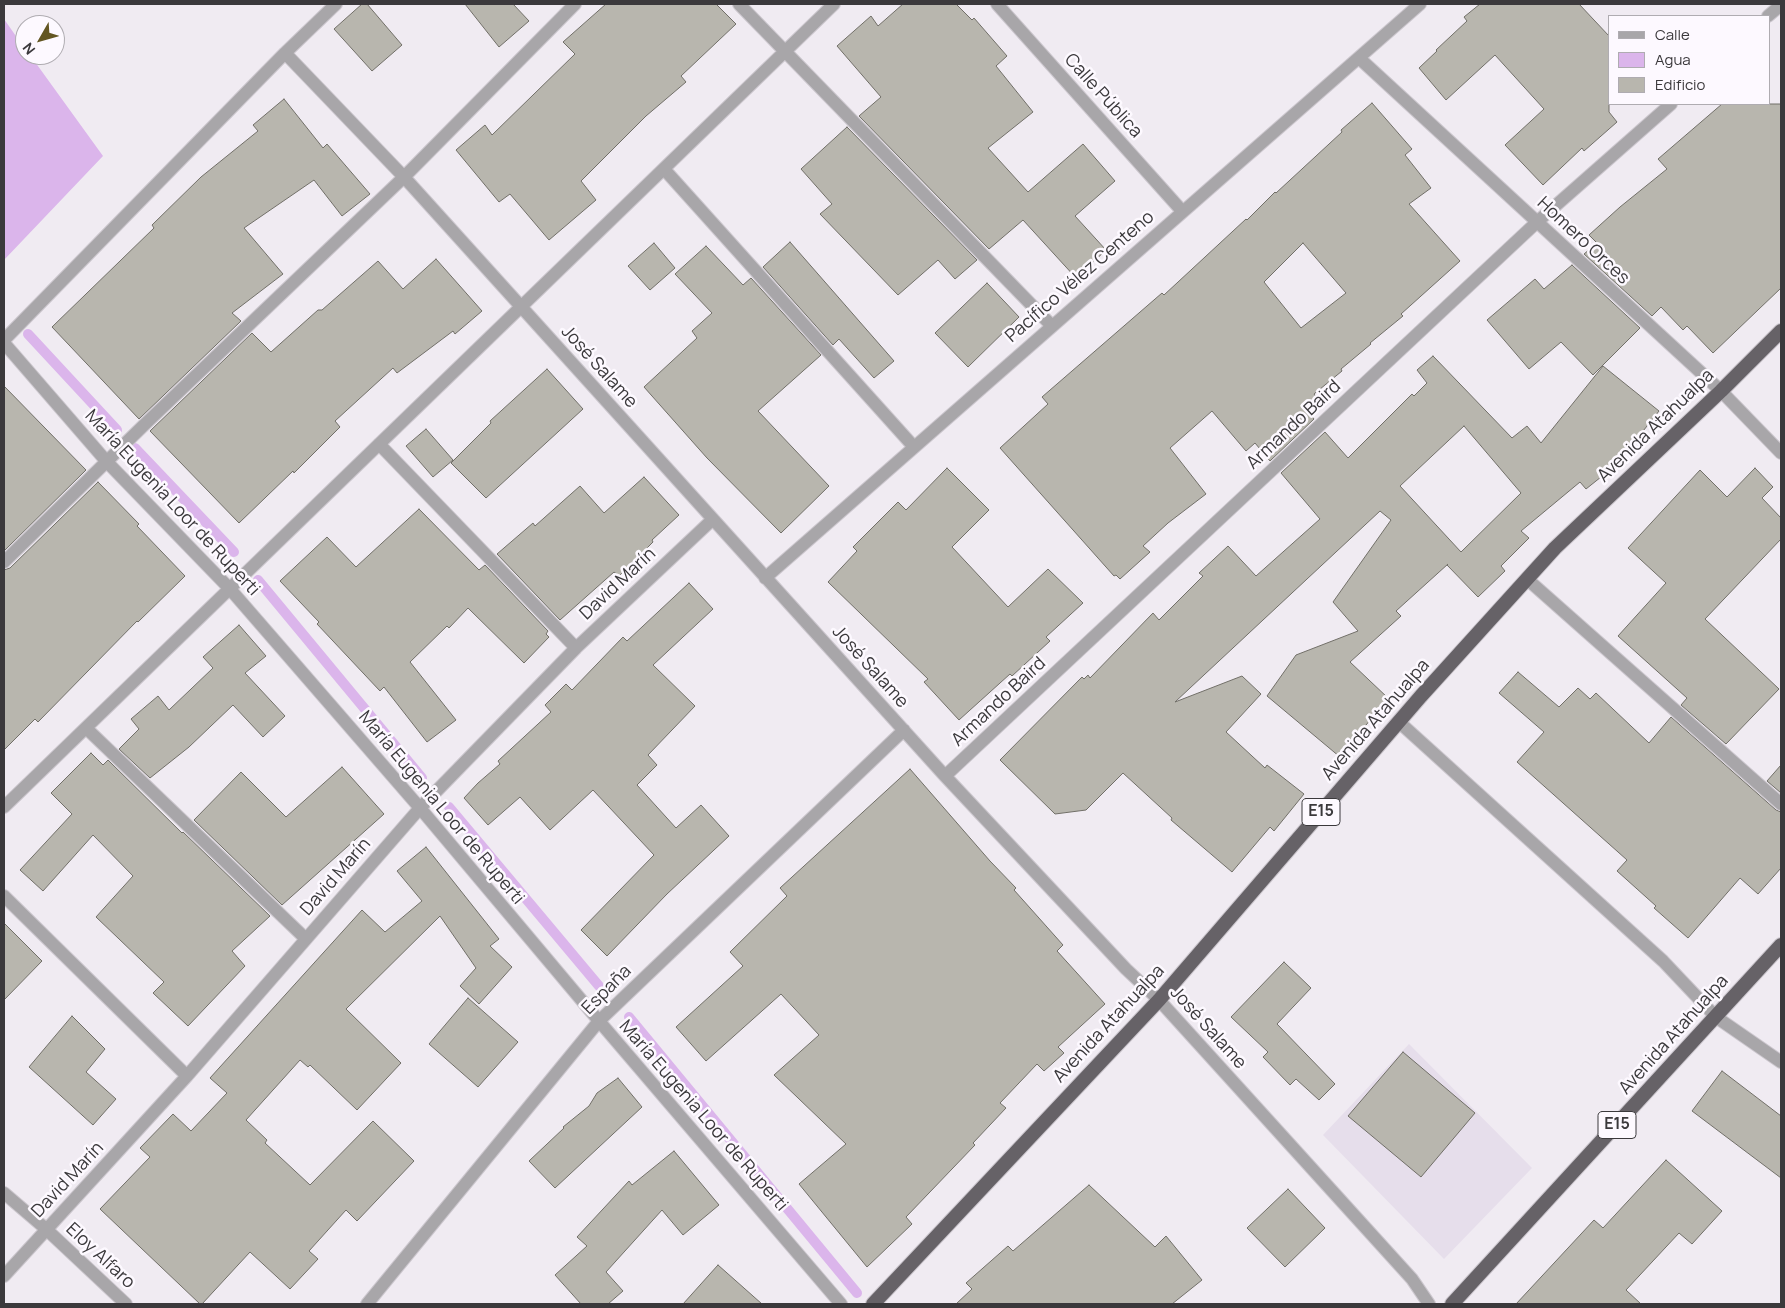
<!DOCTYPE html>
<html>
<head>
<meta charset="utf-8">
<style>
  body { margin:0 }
  #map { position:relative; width:1785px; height:1308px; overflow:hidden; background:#f0ebf2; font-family:Manrope,sans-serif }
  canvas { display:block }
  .frame { position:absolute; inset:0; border:5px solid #3b393c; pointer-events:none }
  .legend { position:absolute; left:1608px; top:15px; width:162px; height:90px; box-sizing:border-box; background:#fdf9ff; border:1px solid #afacb1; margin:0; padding:6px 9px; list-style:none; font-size:15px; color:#3b393c }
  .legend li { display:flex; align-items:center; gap:10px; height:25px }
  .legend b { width:25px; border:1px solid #afacb1 }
  .north { position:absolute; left:15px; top:15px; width:50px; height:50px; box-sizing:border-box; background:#fdf9ff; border:1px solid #afacb1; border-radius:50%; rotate:232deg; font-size:14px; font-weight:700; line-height:20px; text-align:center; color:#3b393c }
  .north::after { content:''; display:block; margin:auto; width:18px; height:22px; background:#635622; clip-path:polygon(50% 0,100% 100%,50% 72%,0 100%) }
</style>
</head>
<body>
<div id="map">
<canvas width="1785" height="1308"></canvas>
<div class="frame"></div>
<ul class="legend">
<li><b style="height:6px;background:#a8a6a9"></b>Calle</li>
<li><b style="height:14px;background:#dbb5eb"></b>Agua</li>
<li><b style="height:14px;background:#b8b6ae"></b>Edificio</li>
</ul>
<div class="north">N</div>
</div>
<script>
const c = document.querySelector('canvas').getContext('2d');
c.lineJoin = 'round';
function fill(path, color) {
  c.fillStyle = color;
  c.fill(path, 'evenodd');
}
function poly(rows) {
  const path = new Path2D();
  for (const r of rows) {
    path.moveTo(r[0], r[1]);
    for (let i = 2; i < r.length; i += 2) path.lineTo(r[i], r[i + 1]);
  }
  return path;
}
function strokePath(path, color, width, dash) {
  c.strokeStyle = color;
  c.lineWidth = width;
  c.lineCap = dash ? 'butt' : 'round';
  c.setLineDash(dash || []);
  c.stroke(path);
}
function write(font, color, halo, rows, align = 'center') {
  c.font = font + ' Manrope,sans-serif';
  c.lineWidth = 5;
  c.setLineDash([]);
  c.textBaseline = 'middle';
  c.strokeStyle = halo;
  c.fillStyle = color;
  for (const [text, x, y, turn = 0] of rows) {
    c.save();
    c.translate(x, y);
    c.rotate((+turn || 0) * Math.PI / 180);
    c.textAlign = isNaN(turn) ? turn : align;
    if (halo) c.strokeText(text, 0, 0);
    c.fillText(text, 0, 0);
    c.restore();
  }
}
const built = poly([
  [1409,1044,1532,1168,1444,1259,1323,1135]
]);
const water = poly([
  [4,19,25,49,25,55,30,55,103,156,4,260]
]);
const stream = poly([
  [28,334,117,430],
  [135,448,234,552],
  [258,580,422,778],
  [449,807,599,986],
  [629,1017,857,1293]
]);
const building = poly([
  [362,4,367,4,402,45,372,71,334,29,362,4],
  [465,4,513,4,529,21,499,47,465,4],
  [606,4,716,4,736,24,681,76,686,82,646,116,581,181,596,200,549,240,510,194,499,202,456,150,485,125,492,135,575,54,563,42,606,4],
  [903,4,956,4,972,20,974,18,1007,56,996,66,1033,112,988,148,1028,192,1083,144,1115,181,1075,216,1106,250,1076,278,1023,220,989,249,859,116,881,97,837,46,871,16,878,26,903,4],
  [1480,4,1579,4,1609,36,1609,112,1617,122,1584,151,1582,148,1543,185,1505,145,1544,109,1495,55,1446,100,1419,68,1437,51,1436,50,1467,21,1464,17,1480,4],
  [284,99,323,148,327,144,370,194,342,216,314,180,244,228,283,274,232,313,241,321,139,419,52,327,154,228,152,225,201,177,258,131,253,125,284,99],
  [1372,103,1412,149,1405,155,1431,188,1409,204,1460,261,1401,314,1403,316,1370,343,1371,344,1341,369,1342,371,1314,394,1317,398,1305,408,1314,419,1270,461,1255,443,1246,451,1212,411,1170,448,1206,494,1168,523,1143,546,1150,552,1120,579,1116,575,1114,576,1000,448,1048,404,1042,397,1162,293,1164,295,1246,219,1247,220,1275,192,1276,193,1342,132,1341,130,1372,103],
  [1303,243,1346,293,1301,328,1264,282,1303,243],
  [1722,104,1781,104,1781,288,1713,353,1687,326,1683,330,1661,307,1652,316,1584,254,1597,243,1589,235,1620,207,1667,169,1658,159,1722,104],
  [847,127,977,260,955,279,938,260,898,295,820,214,832,204,801,169,847,127],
  [790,242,894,361,874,378,839,339,833,345,763,267,790,242],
  [654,243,675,268,650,290,628,266,654,243],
  [706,246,743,285,751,278,821,355,758,411,829,486,781,533,707,458,644,387,697,338,692,331,712,313,675,274,706,246],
  [436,259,482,311,455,334,453,331,397,373,393,368,335,421,340,427,294,473,293,471,239,523,150,431,252,333,271,352,318,310,322,310,378,261,403,289,436,259],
  [1572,265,1640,328,1593,375,1561,342,1529,369,1487,320,1535,279,1544,289,1572,265],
  [987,283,1019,317,968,367,935,333,987,283],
  [1433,356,1512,438,1527,426,1541,443,1603,366,1659,411,1616,465,1586,489,1580,482,1521,531,1529,538,1501,566,1505,571,1478,597,1447,565,1448,564,1396,611,1401,616,1350,662,1388,698,1340,757,1267,696,1296,655,1358,631,1333,602,1391,520,1380,511,1175,702,1242,676,1261,694,1226,732,1265,768,1267,765,1304,794,1274,831,1270,827,1232,872,1171,820,1172,818,1123,773,1086,810,1055,814,1000,760,1082,677,1084,679,1088,675,1090,678,1153,613,1159,620,1203,576,1199,573,1228,546,1256,576,1320,519,1281,473,1325,432,1348,458,1412,394,1414,396,1427,383,1417,370,1433,356],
  [1464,426,1521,493,1461,552,1400,486,1464,426],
  [547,369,583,409,486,498,451,463,491,423,490,421,547,369],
  [4,386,86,470,4,551,4,386],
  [426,429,453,460,433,477,406,446,426,429],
  [947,468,989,510,952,547,1008,607,1048,569,1083,603,1046,637,1050,641,1012,676,1010,674,959,720,924,682,928,679,828,582,857,551,853,547,898,502,906,510,947,468],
  [1755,468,1773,487,1762,498,1781,518,1781,539,1705,619,1779,689,1726,744,1681,705,1687,698,1618,636,1666,583,1628,548,1700,470,1727,497,1755,468],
  [644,477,679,515,652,540,653,542,619,576,614,572,560,620,497,554,533,523,535,526,580,486,604,513,644,477],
  [98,482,139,524,137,526,185,576,138,622,137,621,38,722,35,719,4,750,4,570,10,568,98,482],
  [419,509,479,570,485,565,548,631,546,634,549,637,524,663,468,608,449,628,447,626,410,662,456,720,427,742,384,687,380,691,317,624,319,622,280,581,327,537,356,567,419,509],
  [689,583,713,609,653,665,695,706,648,755,657,765,637,785,676,828,701,805,729,836,667,894,607,956,581,930,654,855,593,790,550,830,520,797,488,825,464,798,478,783,500,764,498,761,551,712,545,705,566,684,572,690,623,637,627,641,689,583],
  [239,625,266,656,245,673,285,716,263,737,233,705,189,747,150,778,119,749,139,729,131,719,158,696,169,710,213,668,203,657,239,625],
  [1518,672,1559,707,1578,688,1590,699,1596,693,1649,743,1671,717,1776,810,1781,812,1781,868,1758,894,1740,878,1688,938,1654,908,1656,906,1617,871,1627,860,1517,762,1544,732,1499,693,1518,672],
  [91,753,103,765,108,760,182,833,183,832,270,916,232,951,245,966,188,1026,153,993,164,982,96,917,133,876,93,835,43,891,20,870,72,814,51,793,91,753],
  [1781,765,1781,793,1767,781,1781,765],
  [342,767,384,814,282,905,194,820,241,772,286,817,342,767],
  [910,769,990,861,1016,888,1014,890,1063,945,1057,951,1105,1004,1058,1047,1064,1053,1044,1071,1037,1064,1000,1103,1006,1108,973,1143,975,1145,906,1217,912,1224,867,1267,799,1184,846,1144,774,1075,819,1035,781,994,706,1061,676,1027,743,966,730,952,787,896,780,888,910,769],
  [426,847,499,939,490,946,512,967,479,1004,460,986,476,968,440,916,346,1009,401,1063,357,1110,310,1065,308,1067,300,1060,246,1120,267,1140,265,1143,310,1185,373,1121,414,1161,357,1221,346,1210,309,1251,318,1259,290,1289,250,1252,202,1304,200,1304,100,1209,150,1157,140,1148,173,1114,191,1131,227,1093,210,1078,362,910,385,932,422,901,397,871,426,847],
  [4,923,42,961,4,1000,4,923],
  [1284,962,1311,988,1277,1024,1335,1084,1319,1100,1296,1079,1290,1085,1263,1057,1268,1052,1231,1017,1284,962],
  [468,998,518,1042,478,1087,429,1044,468,998],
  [72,1016,105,1049,86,1072,116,1099,93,1125,29,1067,72,1016],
  [1403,1052,1475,1113,1421,1177,1348,1116,1403,1052],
  [1722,1071,1781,1116,1781,1178,1692,1111,1722,1071],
  [618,1078,642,1107,555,1188,529,1161,564,1128,563,1127,589,1106,597,1093,618,1078],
  [674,1151,719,1205,683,1235,662,1210,606,1272,623,1291,608,1304,581,1304,555,1275,587,1246,577,1237,629,1181,632,1185,674,1151],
  [1666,1160,1722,1211,1692,1244,1679,1233,1626,1290,1641,1304,1516,1304,1594,1220,1603,1228,1666,1160],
  [1089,1185,1155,1247,1166,1236,1202,1280,1172,1304,956,1304,972,1289,966,1283,1008,1246,1013,1251,1089,1185],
  [1288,1189,1325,1228,1285,1267,1247,1228,1288,1189],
  [718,1265,762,1304,683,1304,718,1265]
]);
const service = poly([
  [1527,579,1781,804]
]);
const minor = poly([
  [739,4,1052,326],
  [997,4,1182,211],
  [1768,16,1781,5],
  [285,53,404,177,945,776,1126,969,1159,1000,1412,1279,1429,1304],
  [1359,58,1721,391,1781,453],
  [664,169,914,447],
  [4,340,285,53,336,4],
  [4,343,107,462,230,589,420,808,599,1021,841,1304],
  [379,444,576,648],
  [4,562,143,426,404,177,575,4],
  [765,578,1420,4],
  [1399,722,1663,961,1716,1017,1781,1062],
  [86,728,306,939],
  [945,776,1537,222,1671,104],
  [4,807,834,4],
  [4,896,187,1076],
  [4,1193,46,1229,126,1304],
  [4,1276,187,1076,420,808,576,648,713,519],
  [367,1304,599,1021,904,730]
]);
const trunk = poly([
  [873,1304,1159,1000,1421,696,1555,548,1721,391,1781,331],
  [1452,1304,1781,945]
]);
const shields = [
  [1321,812,38],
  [1617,1125,38]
];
const shieldNames = [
  ["E15",1321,812],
  ["E15",1617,1125]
];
const streetNames = [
  ["Calle Pública",1103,96,48],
  ["Homero Orces",1583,241,43],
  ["Pacífico Vélez Centeno",1080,277,-41],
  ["José Salame",599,367,48],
  ["Armando Baird",1294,425,-43],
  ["Avenida Atahualpa",1656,426,-44],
  ["María Eugenia Loor de Ruperti",172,503,47],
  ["David Marín",618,584,-43],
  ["José Salame",870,667,48],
  ["Armando Baird",999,702,-43],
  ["Avenida Atahualpa",1376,720,-49],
  ["María Eugenia Loor de Ruperti",441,808,50],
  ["David Marín",336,877,-49],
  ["España",607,990,-45],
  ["Avenida Atahualpa",1109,1024,-47],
  ["José Salame",1208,1028,48],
  ["Avenida Atahualpa",1674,1035,-48],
  ["María Eugenia Loor de Ruperti",703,1116,49],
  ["David Marín",68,1180,-47],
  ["Eloy Alfaro",100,1256,43]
];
fill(built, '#e6deeb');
fill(water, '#dbb5eb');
strokePath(stream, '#dbb5eb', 10);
fill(building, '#b8b6ae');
strokePath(building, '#716f68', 1);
strokePath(service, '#ccc7ce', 14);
strokePath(minor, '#ccc7ce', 14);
strokePath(trunk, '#ccc7ce', 16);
strokePath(service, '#a8a6a9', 12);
strokePath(minor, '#a8a6a9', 12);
strokePath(trunk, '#666267', 14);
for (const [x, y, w] of shields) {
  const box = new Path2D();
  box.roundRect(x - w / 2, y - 13.5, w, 27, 4);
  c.fillStyle = '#fdf9ff';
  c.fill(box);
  strokePath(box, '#3b393c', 1);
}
write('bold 16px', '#3b393c', null, shieldNames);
write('18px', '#3b393c', '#fdf9ff', streetNames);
</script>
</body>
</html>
